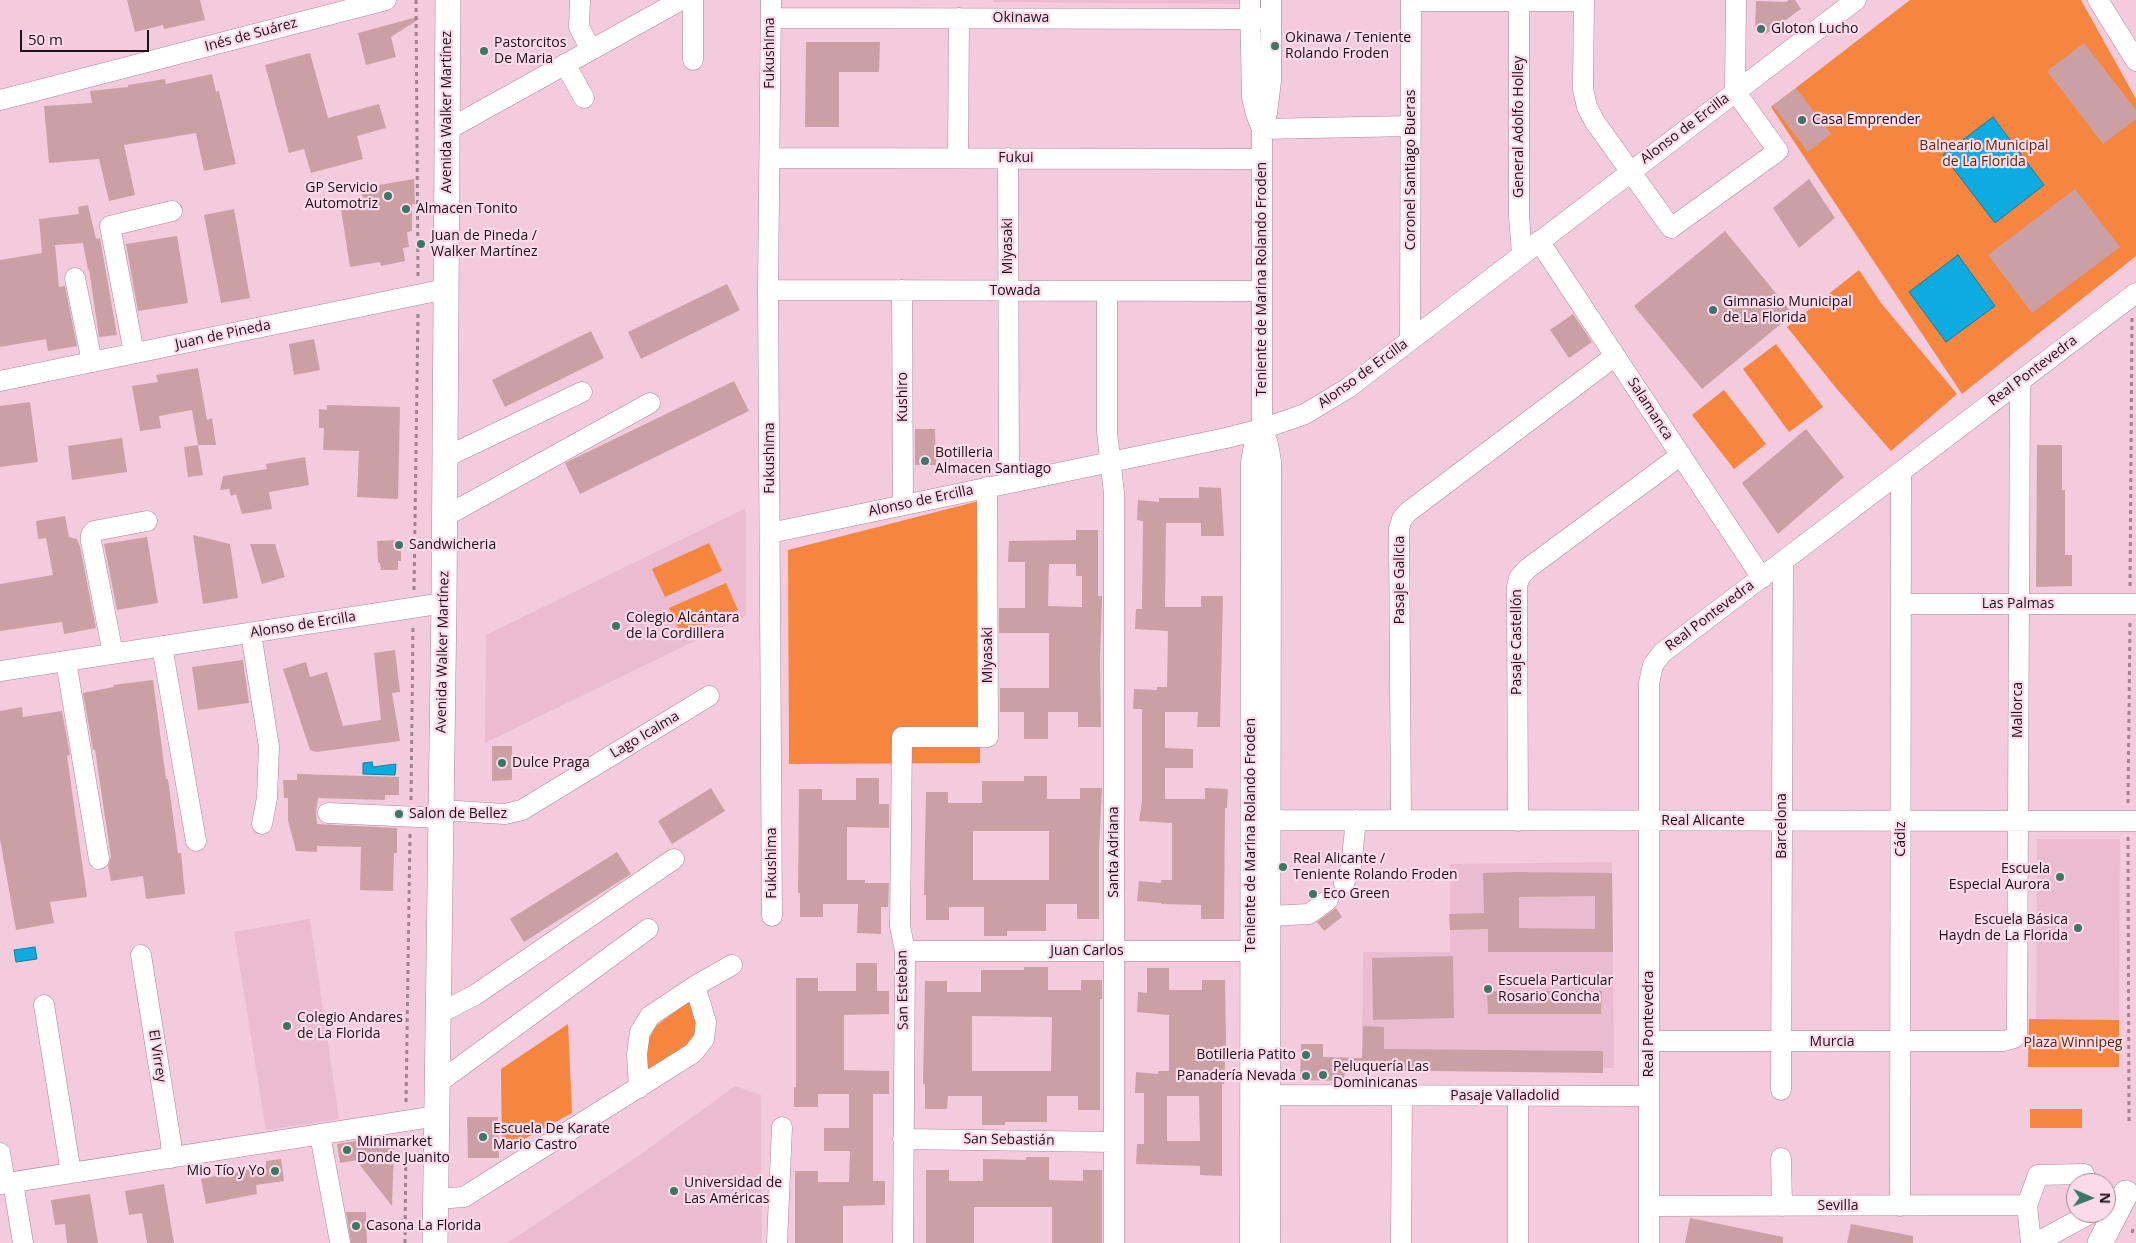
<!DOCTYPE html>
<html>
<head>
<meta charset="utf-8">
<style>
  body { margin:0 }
  #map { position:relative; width:2136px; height:1243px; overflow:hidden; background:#f3cbdd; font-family:"Open Sans",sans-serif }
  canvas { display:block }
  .north { position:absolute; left:2066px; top:1173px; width:50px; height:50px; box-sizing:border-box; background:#fbdbe9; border:1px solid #a38a95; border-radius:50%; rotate:91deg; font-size:14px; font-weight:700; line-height:20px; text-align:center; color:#1f1118 }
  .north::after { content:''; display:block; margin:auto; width:18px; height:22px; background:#3a7863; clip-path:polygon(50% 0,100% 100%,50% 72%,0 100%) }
  .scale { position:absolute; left:20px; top:30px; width:129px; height:22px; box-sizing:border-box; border:2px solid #1f1118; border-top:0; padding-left:6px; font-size:15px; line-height:18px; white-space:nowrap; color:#1f1118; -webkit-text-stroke:4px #fbdbe9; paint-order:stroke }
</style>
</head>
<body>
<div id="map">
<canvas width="2136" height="1243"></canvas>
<div class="north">N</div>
<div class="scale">50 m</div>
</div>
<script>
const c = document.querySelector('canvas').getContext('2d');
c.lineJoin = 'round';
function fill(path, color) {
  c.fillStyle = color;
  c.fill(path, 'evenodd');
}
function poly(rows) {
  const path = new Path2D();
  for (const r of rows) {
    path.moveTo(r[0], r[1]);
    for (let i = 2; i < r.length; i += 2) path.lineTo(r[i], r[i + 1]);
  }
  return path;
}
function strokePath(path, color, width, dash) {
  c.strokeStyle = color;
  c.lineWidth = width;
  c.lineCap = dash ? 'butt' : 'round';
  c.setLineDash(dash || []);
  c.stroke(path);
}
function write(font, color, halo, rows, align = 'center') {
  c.font = font + ' "Open Sans",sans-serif';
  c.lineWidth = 4.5;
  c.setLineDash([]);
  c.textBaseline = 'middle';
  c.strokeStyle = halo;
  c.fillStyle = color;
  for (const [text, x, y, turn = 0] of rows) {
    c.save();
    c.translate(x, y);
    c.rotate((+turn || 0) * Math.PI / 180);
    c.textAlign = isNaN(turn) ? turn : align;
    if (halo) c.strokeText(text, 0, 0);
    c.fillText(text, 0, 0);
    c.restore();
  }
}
const built = poly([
  [993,0,1246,0,1246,4,993,2],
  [746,508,746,616,485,743,486,635],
  [2037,839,2120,839,2119,1020,2036,1019],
  [1612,862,1614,1068,1362,1071,1363,952,1450,952,1450,864],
  [310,919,339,1119,266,1130,234,932],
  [735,1086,761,1095,762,1243,507,1243,641,1154]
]);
const green = poly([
  [1910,0,2081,0,2136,99,2136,256,1962,394,1771,107],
  [1859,270,1881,303,1957,394,1891,451,1836,388,1787,327],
  [1776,344,1823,407,1789,432,1743,369],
  [1724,390,1766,444,1734,469,1692,415],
  [979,501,980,763,789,764,788,550],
  [709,543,722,571,665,597,652,569],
  [726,583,738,610,682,636,669,608],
  [690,1000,700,1026,695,1042,646,1075,647,1042,656,1026],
  [2029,1019,2119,1020,2119,1067,2028,1067],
  [568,1024,572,1113,502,1151,501,1069],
  [2030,1109,2082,1109,2082,1128,2030,1128]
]);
const water = poly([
  [1993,117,2044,185,1995,223,1943,155,1993,117],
  [1958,255,1995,306,1946,342,1909,292,1958,255],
  [372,762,373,767,396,764,395,775,363,774,363,763,372,762],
  [35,947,37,959,16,962,14,950,35,947]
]);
const building = poly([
  [127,0,200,0,205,20,164,29,163,25,135,32],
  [1789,0,1795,0,1801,9,1766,34,1755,30,1756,1,1786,2],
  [417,17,419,19,391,37,396,57,366,65,358,33],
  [806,42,880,42,879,72,839,72,839,127,805,127],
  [2084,43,2136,110,2136,119,2103,144,2047,71],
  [310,53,328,118,379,104,386,128,357,136,363,159,311,173,304,149,289,153,265,65],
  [212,74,216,92,219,91,236,164,204,171,196,133,124,145,135,195,109,201,99,159,49,163,44,106,92,103,90,91,128,87,128,85,165,79,166,84],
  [1796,88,1831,134,1808,152,1773,106],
  [414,179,415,204,412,204,412,231,407,232,409,247,403,248,405,261,381,266,380,262,350,267,340,203,363,200,361,188],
  [1809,179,1835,218,1799,248,1773,208],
  [2075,189,2120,247,2032,313,1988,255],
  [88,205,96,239,100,238,117,335,99,337,89,269,88,270,83,243,55,245,59,287,65,286,77,346,48,351,46,339,0,347,0,260,42,253,39,219,79,214,78,207],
  [234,209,250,298,221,303,204,215],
  [1725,231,1793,314,1702,389,1634,306],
  [177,236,188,303,138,311,126,244],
  [727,284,740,310,641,359,628,332],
  [1573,314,1592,342,1569,358,1550,330],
  [591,331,604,358,505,407,492,380],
  [314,339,320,370,294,375,289,344],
  [198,368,207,420,212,418,216,445,198,445,192,410,159,416,161,428,140,431,132,386,158,382,156,375],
  [734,381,749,411,580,494,565,463],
  [30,402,38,462,0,467,0,406],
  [327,405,400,407,398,499,357,497,359,451,323,450,324,428,319,428,319,409,327,410],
  [915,429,935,429,936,465,915,465],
  [1806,429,1844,477,1778,534,1742,483],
  [122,438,127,472,72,480,68,446],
  [198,445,203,475,188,477,184,447],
  [2037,445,2062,445,2062,490,2065,490,2065,555,2072,555,2072,586,2036,587],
  [305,457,309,485,269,492,272,509,242,514,236,494,231,496,229,489,220,490,223,476,267,469,266,464],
  [1199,487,1221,488,1224,536,1201,536,1201,523,1166,523,1165,607,1201,607,1201,596,1223,596,1220,727,1197,727,1198,712,1165,712,1165,748,1193,749,1193,768,1165,768,1165,799,1205,799,1205,788,1228,789,1227,808,1225,808,1224,919,1201,919,1201,905,1161,904,1161,903,1137,901,1139,881,1161,883,1161,880,1172,880,1172,823,1139,821,1142,801,1142,709,1133,709,1134,689,1157,690,1157,687,1167,687,1168,631,1135,629,1136,609,1142,609,1143,521,1137,520,1138,500,1159,502,1159,498,1199,498],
  [65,516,69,537,77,539,80,547,96,628,64,634,62,622,0,631,0,584,53,575,46,538,38,539,36,521],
  [1076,530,1098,530,1098,596,1102,596,1100,661,1101,727,1078,727,1078,712,1048,712,1048,739,1024,739,1024,712,1000,712,1000,688,1049,688,1049,633,999,633,999,608,1025,608,1025,562,1008,562,1009,541,1076,540],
  [1049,564,1076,564,1076,576,1082,576,1082,607,1048,606],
  [193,535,230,544,238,598,203,604],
  [147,537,158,603,117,610,104,544],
  [397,540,398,545,401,545,401,561,398,561,398,570,381,570,380,563,378,562,377,541],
  [250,544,275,544,285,577,262,584],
  [395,650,400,692,392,693,400,741,316,752,310,750,283,669,306,662,310,677,327,672,343,726,381,720,374,653],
  [243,660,249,703,198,710,192,667],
  [153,680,166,779,168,779,178,853,181,853,185,894,146,899,143,876,111,881,108,866,111,857,95,750,93,750,83,693,114,687,113,685],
  [22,707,23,717,62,711,70,755,67,756,87,897,50,902,54,923,16,930,0,839,0,711],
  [492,746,512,746,512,780,492,781],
  [297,774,399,777,399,795,385,795,385,800,318,798,316,812,317,824,397,828,397,853,394,853,393,891,360,890,361,847,317,846,317,852,296,851,288,820,288,798,284,798,283,780,297,780],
  [1024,776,1047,776,1047,799,1080,799,1080,788,1102,788,1099,850,1099,919,1077,919,1077,904,1046,904,1046,931,1007,931,1007,936,984,936,984,907,949,907,949,920,926,920,926,895,924,895,926,792,948,792,948,803,982,803,982,781,1024,781],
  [973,831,1049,831,1049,880,973,880],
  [856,778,879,778,879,804,889,804,889,828,847,827,847,880,865,880,865,883,889,883,888,907,881,907,881,934,857,933,858,904,823,904,823,917,800,917,800,893,798,893,799,789,822,789,822,800,856,800],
  [711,788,725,811,672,844,658,821],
  [617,852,631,874,524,942,510,919],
  [1518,872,1612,873,1613,952,1488,952,1488,929,1450,930,1449,914,1484,913,1483,873],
  [1595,896,1595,929,1519,928,1519,897],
  [1336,908,1342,917,1324,931,1317,922],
  [1453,956,1454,1018,1373,1020,1372,958],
  [856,963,877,963,877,991,889,991,889,1014,844,1015,844,1070,889,1071,889,1094,873,1094,873,1181,885,1181,885,1205,843,1206,843,1243,795,1243,795,1171,818,1171,818,1182,849,1182,850,1151,824,1151,824,1128,849,1128,849,1094,818,1094,818,1107,794,1107,794,1087,796,1087,796,978,818,978,818,991,856,991],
  [1024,967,1048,967,1048,990,1081,990,1081,980,1102,980,1102,999,1100,999,1100,1110,1078,1110,1078,1096,1047,1096,1047,1122,1005,1122,1005,1125,982,1125,982,1096,948,1096,947,1109,925,1109,925,1084,923,1084,925,981,947,981,947,992,981,992,981,970,1024,970],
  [972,1016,1052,1017,1051,1071,972,1071],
  [1147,968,1169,968,1169,990,1202,990,1202,980,1225,980,1226,1044,1224,1084,1222,1084,1222,1176,1200,1175,1200,1166,1136,1164,1137,1144,1144,1144,1144,1093,1135,1093,1136,1072,1158,1074,1158,1071,1169,1071,1169,1015,1137,1012,1138,992,1147,993],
  [1167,1096,1199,1096,1200,1141,1167,1141],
  [1487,991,1602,991,1601,1014,1488,1014],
  [1363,1026,1384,1027,1384,1049,1603,1051,1603,1073,1345,1070,1344,1081,1300,1080,1301,1044,1323,1044,1323,1057,1362,1058],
  [467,1117,498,1117,499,1158,468,1158],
  [385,1136,394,1146,392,1206,359,1164,358,1160,340,1163,337,1144],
  [1026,1157,1049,1157,1049,1180,1083,1181,1083,1170,1102,1170,1102,1243,1052,1243,1052,1207,974,1207,974,1243,926,1243,926,1170,949,1170,949,1181,983,1181,983,1159,1026,1160],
  [281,1159,284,1181,256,1185,257,1194,206,1204,201,1179,266,1166,266,1161],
  [164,1184,174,1243,147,1243,142,1213,129,1215,125,1191],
  [90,1194,98,1243,67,1243,65,1224,55,1225,51,1200],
  [346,1212,366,1212,367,1243,351,1243],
  [1690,1218,1783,1237,1783,1243,1685,1243],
  [1851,1224,1913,1236,1913,1243,1847,1243]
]);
const path = poly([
  [416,0,418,277],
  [2130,586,2132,317],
  [414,590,418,311],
  [411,800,413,626],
  [2128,803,2130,622],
  [2128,837,2129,1121],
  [406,1102,410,834],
  [2132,1233,2134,1225],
  [405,1243,406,1139]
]);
const minor = poly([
  [580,0,579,27,591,50],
  [693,0,693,60],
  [771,0,768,290,772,916],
  [1250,0,1252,97,1256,114,1262,129],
  [1584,0,1583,89,1587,107,1595,122,1671,228,1778,151,1735,91,1736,0],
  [2098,0,2136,61],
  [1411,1,1584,1],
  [1519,1,1519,216,1522,254],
  [771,18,1250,19,1271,17],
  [565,64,584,98],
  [0,100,386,0],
  [1262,129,1411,126],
  [447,130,681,0],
  [770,158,1262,159],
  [958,158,959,18],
  [1008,158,1009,483],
  [1539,241,1762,578],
  [75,278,92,362],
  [768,290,1262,291],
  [902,290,903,505],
  [1107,291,1107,432,1114,493,1114,1243],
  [1410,340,1411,0],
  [134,353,110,226,172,211],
  [0,381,446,289],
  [444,458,582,392],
  [444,517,650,403],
  [770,533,1226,438,1262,429,1305,414,1348,388,1856,0],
  [1901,604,2136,604],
  [251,633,269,747,267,798,262,824],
  [162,646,196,841],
  [113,654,91,541,91,535,94,531,147,521],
  [66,661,99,859],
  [0,671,444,603],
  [441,810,505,814,522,810,709,696],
  [328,813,441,818],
  [1270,820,2136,821],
  [1401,820,1399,529,1402,519,1408,512,1615,356],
  [1518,821,1517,587,1519,578,1527,569,1681,455],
  [1344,883,1351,867,1356,820],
  [1270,916,1309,914,1328,900],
  [905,951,1263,951],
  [141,955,171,1143,171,1158],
  [44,1005,71,1173],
  [438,1014,475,995,674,859],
  [1649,1041,2004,1041,2014,1038,2017,1034,2020,381],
  [438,1083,648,929],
  [639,1088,637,1054,640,1032,650,1016,695,986,732,965],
  [1781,1090,1783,562],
  [1270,1095,1649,1096],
  [320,1135,340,1242],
  [903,1139,1114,1142],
  [0,1153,5,1183],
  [1781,1158,1782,1206],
  [13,1182,23,1243],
  [0,1184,437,1116],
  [436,1199,464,1197,693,1053,704,1039,706,1022,695,986],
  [1649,1206,2027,1205],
  [1900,1206,1901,472],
  [777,1243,782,1127],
  [903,1243,905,951,900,926,902,737,988,737,987,487],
  [1250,1243,1251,463,1254,445,1262,429],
  [1270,1243,1271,461,1268,444,1262,429,1262,129,1267,113,1271,81,1271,0],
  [1401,1243,1402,1096],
  [1518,1243,1518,1096],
  [1649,1243,1649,683,1653,665,1662,653,2136,293],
  [2031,1243,2027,1205,2038,1175,2084,1174,2087,1183],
  [2036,1243,2091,1213]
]);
const major = poly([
  [435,1243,444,603,448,0],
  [2100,1243,2126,1193]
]);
const markers = [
  [1761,29,5,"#3a7863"],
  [1275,46,5,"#3a7863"],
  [484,51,5,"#3a7863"],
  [1802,120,5,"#3a7863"],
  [388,196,5,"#3a7863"],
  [406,209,5,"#3a7863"],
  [421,244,5,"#3a7863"],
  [1713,310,5,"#3a7863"],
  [925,461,5,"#3a7863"],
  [399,545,5,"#3a7863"],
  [616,626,5,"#3a7863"],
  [502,763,5,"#3a7863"],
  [399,814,5,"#3a7863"],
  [1283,867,5,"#3a7863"],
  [2060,877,5,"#3a7863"],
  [1313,894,5,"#3a7863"],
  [2078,928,5,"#3a7863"],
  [1488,989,5,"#3a7863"],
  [287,1026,5,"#3a7863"],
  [1306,1055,5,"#3a7863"],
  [1323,1075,5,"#3a7863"],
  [1306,1076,5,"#3a7863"],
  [483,1137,5,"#3a7863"],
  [347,1150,5,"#3a7863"],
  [275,1171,5,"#3a7863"],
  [674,1191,5,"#3a7863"],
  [356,1226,5,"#3a7863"]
];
const streetNames = [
  ["Okinawa",1021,18],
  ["Inés de Suárez",251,35,-15],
  ["Fukushima",770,53,-90],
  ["Avenida Walker Martínez",447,112,-90],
  ["General Adolfo Holley",1519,127,-90],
  ["Alonso de Ercilla",1685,129,-37],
  ["Fukui",1016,158],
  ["Coronel Santiago Bueras",1411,170,-90],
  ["Miyasaki",1008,246,-90],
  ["Teniente de Marina Rolando Froden",1262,279,-90],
  ["Towada",1015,291],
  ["Juan de Pineda",223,335,-12],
  ["Real Pontevedra",2033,371,-37],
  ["Alonso de Ercilla",1363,374,-36],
  ["Kushiro",903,397,-90],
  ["Salamanca",1650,409,57],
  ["Fukushima",770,458,-90],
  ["Alonso de Ercilla",921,501,-12],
  ["Pasaje Galicia",1400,580,-90],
  ["Las Palmas",2018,604],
  ["Real Pontevedra",1710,616,-37],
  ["Alonso de Ercilla",303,625,-9],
  ["Pasaje Castellón",1517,642,-90],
  ["Avenida Walker Martínez",443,652,-89],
  ["Miyasaki",988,655,-90],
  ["Mallorca",2018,710,-90],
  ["Lago Icalma",645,735,-31],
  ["Real Alicante",1703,821],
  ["Barcelona",1782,826,-90],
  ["Teniente de Marina Rolando Froden",1251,835,-90],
  ["Cádiz",1901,839,-90],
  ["Santa Adriana",1114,852,-90],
  ["Fukushima",772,863,-90],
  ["Juan Carlos",1087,951],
  ["San Esteban",903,990,-91],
  ["Real Pontevedra",1649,1024,-90],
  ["Murcia",1832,1042],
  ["El Virrey",157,1056,81],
  ["Pasaje Valladolid",1505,1096],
  ["San Sebastián",1009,1140,1],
  ["Sevilla",1838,1206]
];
const poiNames = [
  ["Gloton Lucho",1771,29],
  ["Okinawa / Teniente",1285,38],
  ["Rolando Froden",1285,54],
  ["Pastorcitos",494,43],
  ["De Maria",494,59],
  ["Casa Emprender",1812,120],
  ["GP Servicio",378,188,"right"],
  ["Automotriz",378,204,"right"],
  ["Almacen Tonito",416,209],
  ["Juan de Pineda /",431,236],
  ["Walker Martínez",431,252],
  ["Gimnasio Municipal",1723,302],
  ["de La Florida",1723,318],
  ["Botilleria",935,453],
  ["Almacen Santiago",935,469],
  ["Sandwicheria",409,545],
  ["Colegio Alcántara",626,618],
  ["de la Cordillera",626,634],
  ["Dulce Praga",512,763],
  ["Salon de Bellez",409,814],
  ["Real Alicante /",1293,859],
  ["Teniente Rolando Froden",1293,875],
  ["Escuela",2050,869,"right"],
  ["Especial Aurora",2050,885,"right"],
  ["Eco Green",1323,894],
  ["Escuela Básica",2068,920,"right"],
  ["Haydn de La Florida",2068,936,"right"],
  ["Escuela Particular",1498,981],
  ["Rosario Concha",1498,997],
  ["Colegio Andares",297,1018],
  ["de La Florida",297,1034],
  ["Botilleria Patito",1296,1055,"right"],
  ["Peluquería Las",1333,1067],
  ["Dominicanas",1333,1083],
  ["Panadería Nevada",1296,1076,"right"],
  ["Escuela De Karate",493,1129],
  ["Mario Castro",493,1145],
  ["Minimarket",357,1142],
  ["Donde Juanito",357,1158],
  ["Mio Tío y Yo",265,1171,"right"],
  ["Universidad de",684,1183],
  ["Las Américas",684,1199],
  ["Casona La Florida",366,1226]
];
const parkNames = [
  ["Balneario Municipal",1984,146],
  ["de La Florida",1984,162],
  ["Plaza Winnipeg",2073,1043]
];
fill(built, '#ebbcd1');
fill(green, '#f5853f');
fill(water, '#0dabdf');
strokePath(water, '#127da3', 1);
fill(building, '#caa0a5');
strokePath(minor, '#ac8798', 21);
strokePath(major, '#ac8798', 26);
strokePath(path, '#a18390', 3, [4, 4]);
strokePath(minor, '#fff', 20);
strokePath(major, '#fff', 25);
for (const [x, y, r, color] of markers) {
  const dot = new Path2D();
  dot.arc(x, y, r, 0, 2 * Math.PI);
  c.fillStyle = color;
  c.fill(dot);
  strokePath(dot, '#fbdbe9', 2);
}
write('14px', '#1f1118', '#fbdbe9', streetNames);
write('14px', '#1f1118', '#fbdbe9', poiNames, 'left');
write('14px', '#5a2b0d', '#fbdbe9', parkNames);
</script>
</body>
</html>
